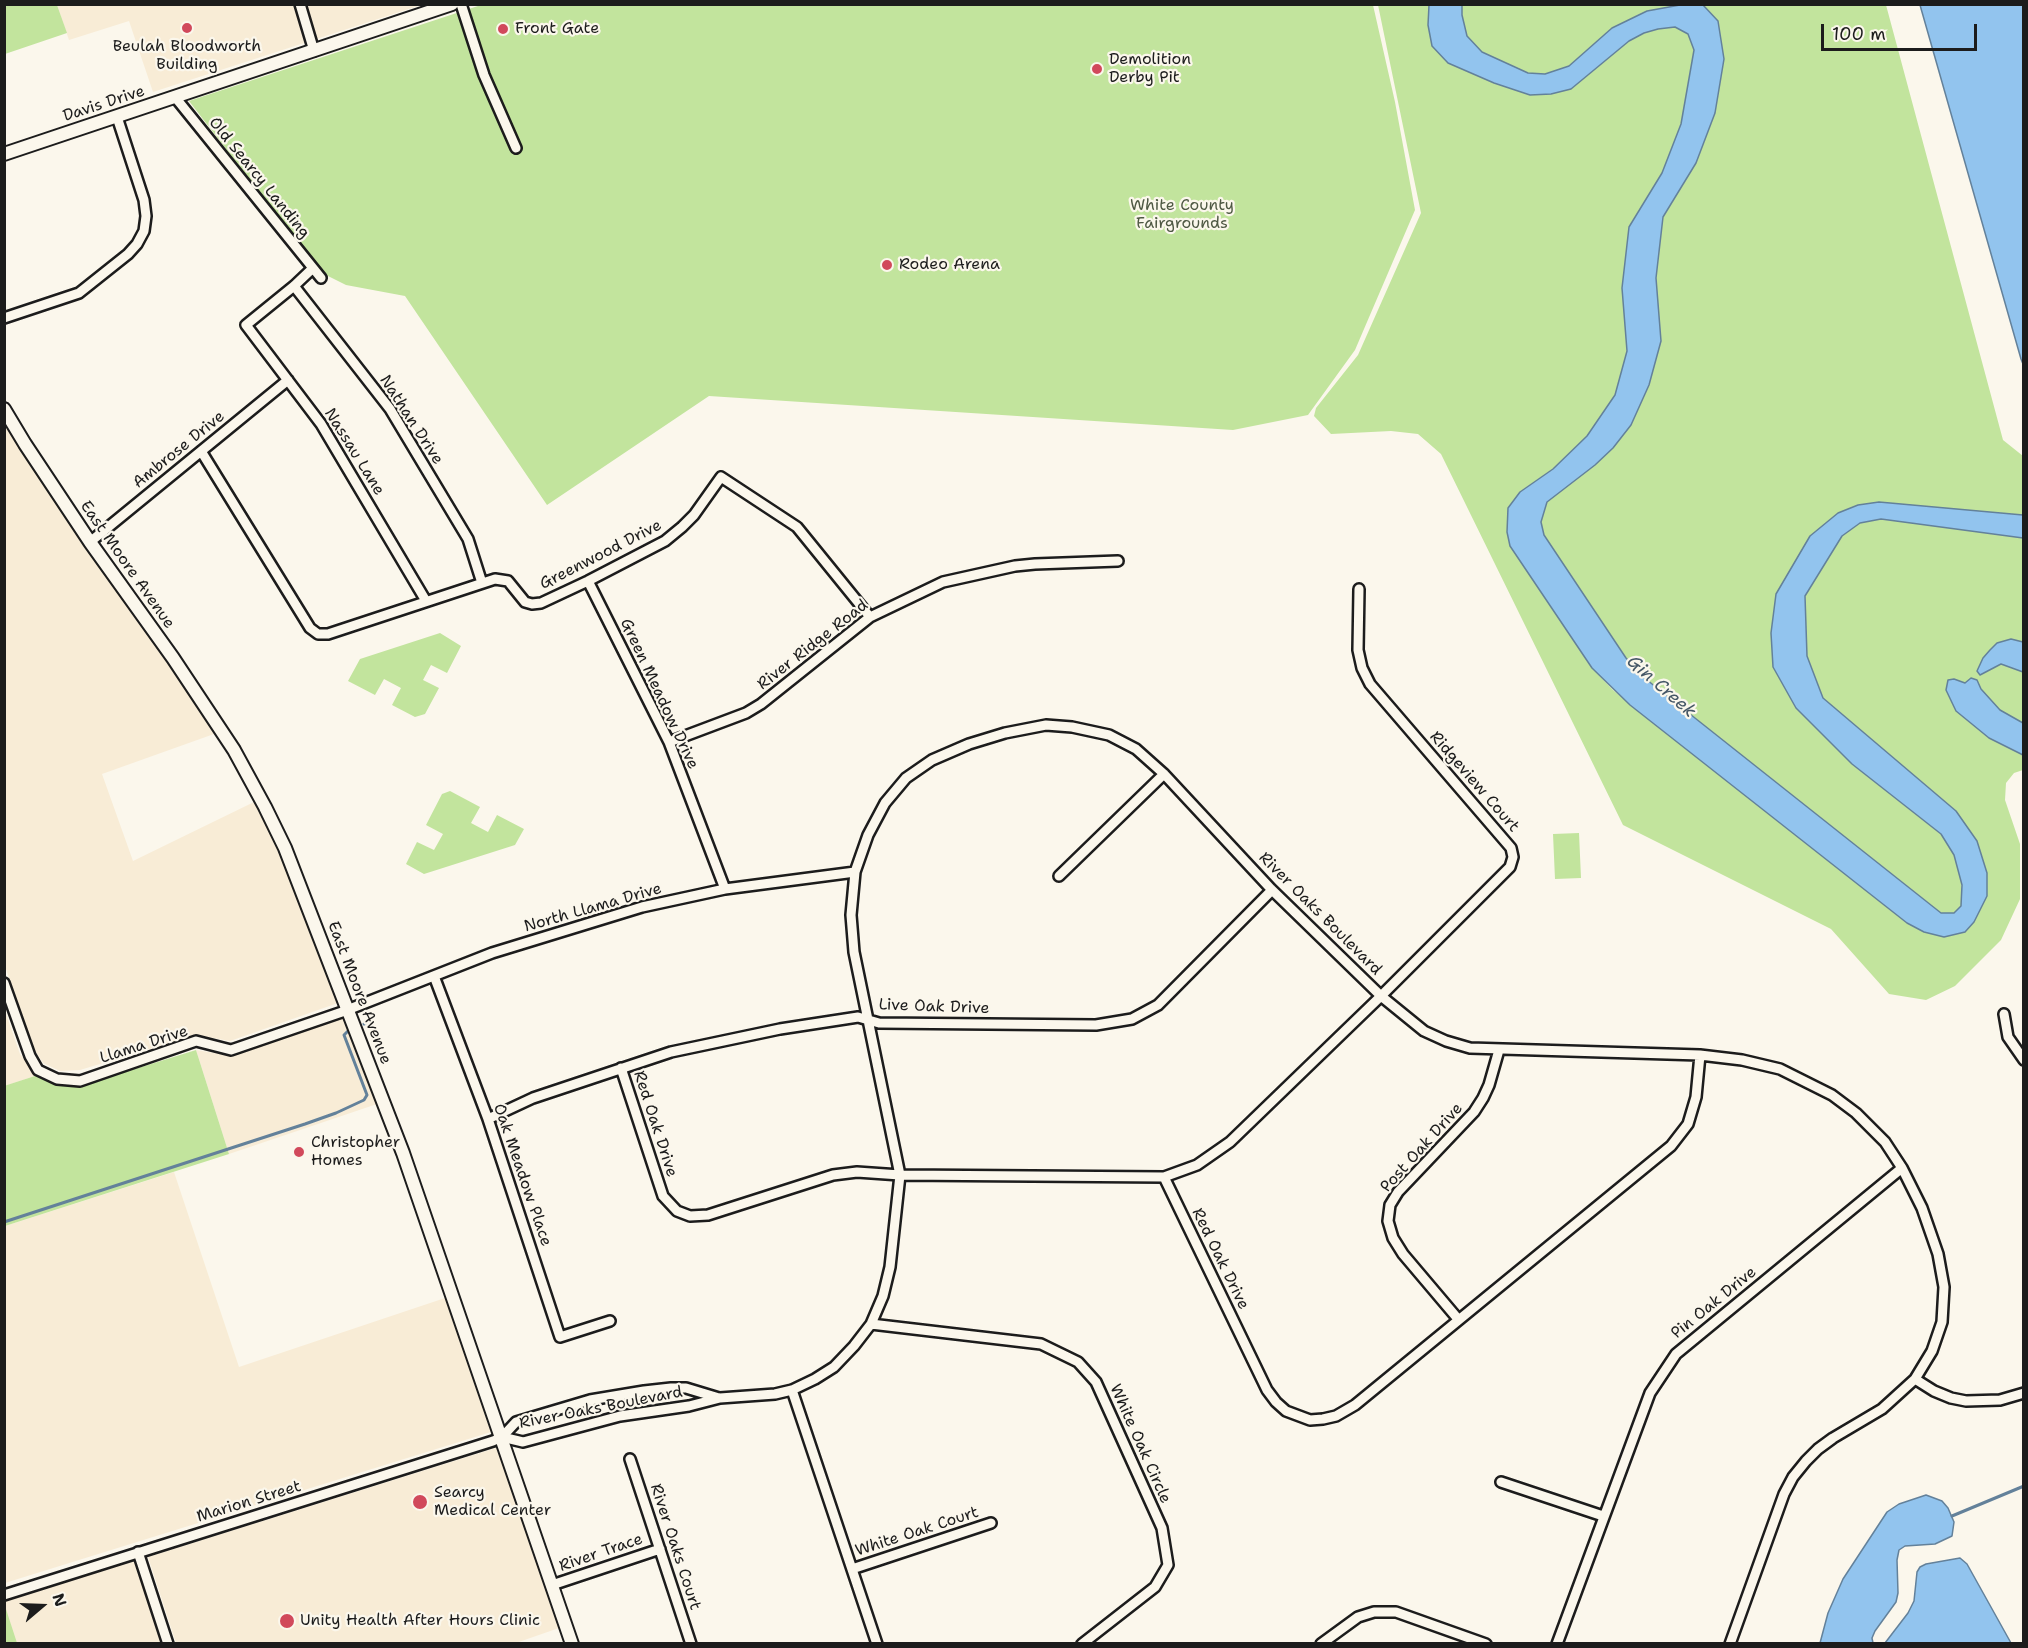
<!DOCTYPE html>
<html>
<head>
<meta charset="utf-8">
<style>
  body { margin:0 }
  #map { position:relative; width:2028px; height:1648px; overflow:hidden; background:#fbf7ec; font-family:"Shantell Sans",sans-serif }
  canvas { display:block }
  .frame { position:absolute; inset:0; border:6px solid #1c1c1c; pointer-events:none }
  .north { position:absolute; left:12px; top:1576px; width:60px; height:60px; -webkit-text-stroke:4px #fbf7ec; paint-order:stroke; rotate:71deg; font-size:16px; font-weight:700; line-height:24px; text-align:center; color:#1c1c1c }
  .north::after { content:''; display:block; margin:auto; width:21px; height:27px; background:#1c1c1c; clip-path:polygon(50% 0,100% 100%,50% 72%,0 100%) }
  .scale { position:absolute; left:1821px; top:24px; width:156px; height:27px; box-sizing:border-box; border:3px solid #1c1c1c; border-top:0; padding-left:8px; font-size:18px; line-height:21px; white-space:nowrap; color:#1c1c1c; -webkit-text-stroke:4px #fbf7ec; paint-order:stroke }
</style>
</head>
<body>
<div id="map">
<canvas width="2028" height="1648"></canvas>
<div class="frame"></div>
<div class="north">N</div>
<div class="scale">100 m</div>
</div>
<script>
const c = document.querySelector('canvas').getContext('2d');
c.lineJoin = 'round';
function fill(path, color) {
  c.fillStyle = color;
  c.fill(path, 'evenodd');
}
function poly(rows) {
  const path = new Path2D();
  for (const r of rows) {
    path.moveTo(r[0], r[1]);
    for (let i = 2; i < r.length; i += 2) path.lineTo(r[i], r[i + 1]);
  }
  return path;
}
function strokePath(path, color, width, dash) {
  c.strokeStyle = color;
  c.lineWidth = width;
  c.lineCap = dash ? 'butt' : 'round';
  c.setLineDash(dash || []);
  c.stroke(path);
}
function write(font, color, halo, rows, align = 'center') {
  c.font = font + ' "Shantell Sans",sans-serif';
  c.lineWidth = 4.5;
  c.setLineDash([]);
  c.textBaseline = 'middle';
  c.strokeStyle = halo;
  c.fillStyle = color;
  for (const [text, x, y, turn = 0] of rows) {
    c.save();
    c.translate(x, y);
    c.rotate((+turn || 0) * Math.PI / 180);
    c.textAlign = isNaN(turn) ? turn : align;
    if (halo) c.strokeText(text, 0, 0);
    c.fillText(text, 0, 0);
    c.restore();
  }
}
const built = poly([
  [57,5,421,5,153,92,129,21,69,40],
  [4,423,178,678,214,734,102,774,133,861,254,802,275,842,292,883,338,1003,230,1041,196,1035,80,1070,60,1071,43,1063,32,1046,4,963],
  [4,1008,20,1054,38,1075,5,1086],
  [346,1017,380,1103,229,1154,196,1050,233,1056],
  [174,1172,239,1367,445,1298,491,1432,5,1583,5,1226],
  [499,1447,559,1628,513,1644,176,1643,148,1557],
  [134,1559,162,1643,5,1643,4,1602]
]);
const green = poly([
  [4,5,57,5,67,33,5,54],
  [481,5,1373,5,1395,102,1415,210,1355,350,1308,415,1233,430,709,396,547,505,405,296,346,285,328,276,283,223,189,101],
  [1378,5,1429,5,1428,25,1448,63,1494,83,1530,95,1571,89,1629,41,1644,33,1658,29,1675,27,1688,34,1694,49,1681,124,1662,173,1629,227,1622,288,1627,351,1615,395,1587,436,1553,469,1520,492,1510,545,1592,668,1613,690,1907,923,1924,932,1965,932,1956,811,1823,698,1807,656,1805,596,1842,536,1860,523,1881,519,2023,538,2023,770,2014,773,2006,783,2005,800,2020,844,2020,899,2001,940,1955,986,1926,1000,1889,994,1831,929,1623,825,1441,454,1418,434,1391,431,1331,434,1314,416,1316,408,1358,355,1421,213],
  [1462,5,1680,5,1647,11,1612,28,1569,66,1545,74,1528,73,1482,52,1467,37,1462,15],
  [1693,5,1886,5,2003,440,2023,456,2023,515,1879,502,1858,505,1771,633,1773,666,1796,708,1852,764,1941,834,1954,855,1962,885,1961,906,1954,913,1941,913,1647,680,1626,658,1544,535,1541,522,1547,502,1631,425,1649,385,1661,341,1656,278,1663,217,1696,163,1715,113,1724,59,1718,21,1703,5],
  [440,633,461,646,447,673,431,665,423,680,439,688,425,714,415,717,392,705,401,688,384,679,375,695,348,681,360,659],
  [450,791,480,807,471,823,488,832,497,815,524,829,515,845,424,874,406,864,417,842,434,850,443,834,426,825,442,794],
  [1579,833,1581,878,1555,879,1553,834],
  [196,1050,229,1154,5,1226,4,1086,38,1075,54,1084,67,1086,80,1086],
  [5,1606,17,1643,5,1643]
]);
const water = poly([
  [1429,5,1462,5,1462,15,1467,36,1482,52,1528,73,1545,74,1569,66,1612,28,1647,11,1680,5,1703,5,1718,21,1724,59,1715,113,1696,163,1663,217,1656,278,1661,341,1649,385,1631,425,1613,448,1595,465,1547,502,1541,522,1544,535,1626,658,1647,680,1941,913,1954,913,1961,906,1962,885,1954,855,1941,834,1852,764,1796,708,1773,667,1771,633,1776,594,1810,536,1838,513,1858,505,1879,502,2023,515,2023,538,1881,519,1860,523,1842,536,1805,596,1807,656,1823,698,1956,811,1977,841,1987,873,1987,896,1974,922,1965,932,1944,937,1924,932,1907,923,1630,705,1592,668,1510,546,1507,532,1508,508,1520,492,1553,469,1587,436,1615,395,1627,351,1622,288,1629,227,1662,173,1681,124,1694,50,1688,34,1675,27,1658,29,1644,33,1629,41,1571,89,1551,94,1530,95,1494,83,1448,63,1432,46,1428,25,1429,5],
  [1920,5,2023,5,2023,364,2021,359,1920,5],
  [2011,639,2023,642,2023,672,2001,664,1980,675,1977,671,1983,658,1990,650,1997,643,2011,639],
  [1971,678,1977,680,1981,689,2000,710,2023,723,2023,755,1989,738,1956,711,1946,690,1948,680,1954,679,1965,683,1971,678],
  [1926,1495,1942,1501,1948,1508,1954,1522,1952,1536,1935,1544,1905,1546,1899,1550,1897,1560,1898,1593,1896,1602,1875,1631,1872,1638,1873,1643,1820,1643,1828,1613,1843,1579,1887,1512,1899,1504,1926,1495],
  [1960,1558,1967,1564,2011,1643,1885,1643,1908,1613,1914,1601,1917,1572,1920,1567,1926,1564,1960,1558]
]);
const stream = poly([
  [364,1024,367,1023],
  [4,1222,305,1124,336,1113,364,1100,367,1095,344,1035,349,1030],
  [1952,1516,2024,1486]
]);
const minor = poly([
  [300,4,314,51],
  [461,4,484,75,516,148],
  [175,97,321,278],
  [313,268,294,286,246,325,321,424,426,601],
  [294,286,390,409,468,539,482,583],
  [4,318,79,293,128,254,137,244,144,231,146,216,144,200,117,117],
  [201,451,310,628,318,634,328,634,495,579,508,581,525,602,532,604,541,603,588,581,665,541,682,527,694,515,721,477,797,527,870,617],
  [90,542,288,380],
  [588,581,669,742,725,889],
  [669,742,746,713,761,704,870,617,943,582,1015,566,1035,564,1118,561],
  [1059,876,1164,774],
  [434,976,488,1119,560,1337,610,1321],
  [4,983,30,1056,38,1070,57,1079,80,1081,196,1041,231,1050,342,1012,492,953,642,907,725,889,855,872],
  [2004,1014,2008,1037,2024,1060],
  [621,1068,663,1196,677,1211,690,1216,708,1215,833,1175,857,1172,900,1175,1164,1177,1197,1165,1230,1142,1381,996,1510,867,1513,857,1511,848,1370,684,1362,668,1358,650,1359,589],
  [488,1119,533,1098,671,1052,780,1029,858,1017,879,1023,1096,1025,1132,1019,1158,1005,1272,890],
  [1164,1177,1267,1390,1276,1402,1286,1411,1310,1420,1323,1419,1336,1416,1355,1405,1671,1146,1688,1124,1696,1097,1700,1055],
  [1458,1319,1403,1254,1393,1238,1388,1221,1390,1205,1398,1192,1474,1112,1483,1098,1489,1085,1499,1050],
  [871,1324,1041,1344,1078,1362,1096,1382,1162,1528,1168,1565,1155,1587,1082,1644],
  [1915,1379,1934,1391,1951,1398,1966,1401,2000,1400,2024,1393],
  [792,1390,877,1644],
  [502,1437,523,1442,620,1416,689,1406,720,1398,775,1394,792,1390,815,1379,834,1367,854,1346,871,1324,883,1296,890,1267,900,1175,854,952,851,915,855,872,868,835,885,803,906,778,932,760,969,744,1005,733,1046,725,1072,727,1109,735,1136,749,1164,774,1271,889,1381,996,1424,1031,1446,1041,1470,1048,1700,1055,1742,1060,1780,1069,1832,1095,1856,1113,1885,1142,1902,1168,1922,1208,1938,1254,1944,1287,1942,1322,1932,1351,1915,1379,1882,1409,1833,1438,1818,1449,1806,1461,1793,1477,1784,1494,1730,1644],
  [630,1459,691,1644],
  [1501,1482,1603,1516],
  [138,1552,168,1644],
  [852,1569,991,1523],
  [552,1585,660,1549],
  [4,1595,493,1441,502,1437,516,1422,590,1400,644,1391,671,1388,686,1388,719,1398],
  [1321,1644,1358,1617,1374,1612,1396,1612,1486,1644],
  [1557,1644,1650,1393,1676,1354,1902,1168]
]);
const tertiary = poly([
  [4,154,452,4],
  [4,409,25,444,90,542,173,658,234,750,265,807,285,848,403,1153,572,1644]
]);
const markers = [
  [187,28,6,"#d1495b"],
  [503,29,6,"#d1495b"],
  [1097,69,6,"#d1495b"],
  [887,265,6,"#d1495b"],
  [299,1152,6,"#d1495b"],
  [420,1502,8,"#d1495b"],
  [287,1621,8,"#d1495b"]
];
const poiNames = [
  ["Front Gate",515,29],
  ["Beulah Bloodworth",187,47,"center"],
  ["Building",187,65,"center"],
  ["Demolition",1109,60],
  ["Derby Pit",1109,78],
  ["Rodeo Arena",899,265],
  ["Christopher",311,1143],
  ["Homes",311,1161],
  ["Searcy",434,1493],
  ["Medical Center",434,1511],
  ["Unity Health After Hours Clinic",300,1621]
];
const streetNames = [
  ["Davis Drive",104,104,-18],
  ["Old Searcy Landing",259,178,51],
  ["Nathan Drive",411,420,57],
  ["Ambrose Drive",179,450,-39],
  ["Nassau Lane",354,452,58],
  ["Greenwood Drive",601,555,-27],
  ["East Moore Avenue",127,565,55],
  ["River Ridge Road",813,645,-38],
  ["Green Meadow Drive",659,694,65],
  ["Ridgeview Court",1474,782,49],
  ["North Llama Drive",593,908,-16],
  ["River Oaks Boulevard",1320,914,45],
  ["East Moore Avenue",359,993,69],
  ["Live Oak Drive",934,1007,2],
  ["Llama Drive",144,1045,-18],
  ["Red Oak Drive",655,1124,72],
  ["Post Oak Drive",1422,1148,-48],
  ["Oak Meadow Place",522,1175,71],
  ["Red Oak Drive",1220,1259,64],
  ["Pin Oak Drive",1714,1303,-39],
  ["River Oaks Boulevard",601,1408,-11],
  ["White Oak Circle",1140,1444,66],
  ["Marion Street",249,1502,-17],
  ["White Oak Court",917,1532,-18],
  ["River Oaks Court",675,1547,72],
  ["River Trace",601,1553,-19]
];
const parkNames = [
  ["White County",1182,206],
  ["Fairgrounds",1182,224]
];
const waterNames = [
  ["Gin Creek",1661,687,41]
];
fill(built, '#f8ecd6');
fill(green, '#c2e49d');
fill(water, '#92c4ee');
strokePath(water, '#63819a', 1.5);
strokePath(stream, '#63819a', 3);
strokePath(minor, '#1c1c1c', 14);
strokePath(tertiary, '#1c1c1c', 16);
strokePath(minor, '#fbf7ec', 9);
strokePath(tertiary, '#fbf7ec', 12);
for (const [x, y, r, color] of markers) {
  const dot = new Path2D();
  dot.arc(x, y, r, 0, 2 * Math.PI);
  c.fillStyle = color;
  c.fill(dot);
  strokePath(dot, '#fbf7ec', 2);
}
write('16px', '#1c1c1c', '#fbf7ec', poiNames, 'left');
write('16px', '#1c1c1c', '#fbf7ec', streetNames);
write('16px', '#4e5843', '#fbf7ec', parkNames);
write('italic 18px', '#455766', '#fbf7ec', waterNames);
</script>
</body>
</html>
